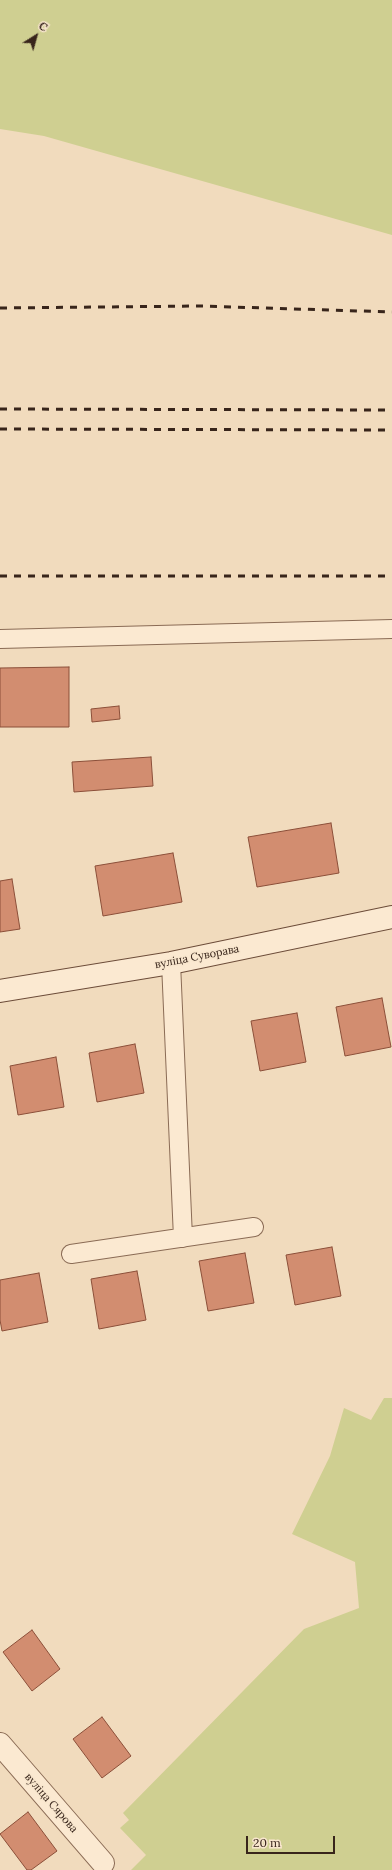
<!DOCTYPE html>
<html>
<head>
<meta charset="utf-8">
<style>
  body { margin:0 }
  #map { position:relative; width:392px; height:1870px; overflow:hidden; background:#f1dbbd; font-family:Lora,serif }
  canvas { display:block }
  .north { position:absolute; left:16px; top:16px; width:40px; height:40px; -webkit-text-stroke:3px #f8e6cd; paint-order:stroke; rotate:37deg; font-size:11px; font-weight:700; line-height:16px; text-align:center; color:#38251b }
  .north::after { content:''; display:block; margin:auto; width:14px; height:18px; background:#38251b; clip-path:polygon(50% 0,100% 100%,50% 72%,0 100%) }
  .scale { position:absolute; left:246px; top:1836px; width:89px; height:18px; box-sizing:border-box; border:2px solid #38251b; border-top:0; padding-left:5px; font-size:12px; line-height:14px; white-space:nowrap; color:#38251b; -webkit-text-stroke:3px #f8e6cd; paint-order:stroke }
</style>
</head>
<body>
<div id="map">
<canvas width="392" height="1870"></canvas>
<div class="north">С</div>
<div class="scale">20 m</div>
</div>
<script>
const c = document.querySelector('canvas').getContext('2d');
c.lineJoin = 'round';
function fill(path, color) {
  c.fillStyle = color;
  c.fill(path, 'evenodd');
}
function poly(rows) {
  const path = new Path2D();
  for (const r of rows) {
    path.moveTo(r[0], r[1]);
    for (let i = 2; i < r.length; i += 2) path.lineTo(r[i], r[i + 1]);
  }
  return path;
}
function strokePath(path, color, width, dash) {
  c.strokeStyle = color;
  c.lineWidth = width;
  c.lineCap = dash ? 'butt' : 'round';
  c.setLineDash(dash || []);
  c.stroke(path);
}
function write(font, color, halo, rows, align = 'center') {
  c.font = font + ' Lora,serif';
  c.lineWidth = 3;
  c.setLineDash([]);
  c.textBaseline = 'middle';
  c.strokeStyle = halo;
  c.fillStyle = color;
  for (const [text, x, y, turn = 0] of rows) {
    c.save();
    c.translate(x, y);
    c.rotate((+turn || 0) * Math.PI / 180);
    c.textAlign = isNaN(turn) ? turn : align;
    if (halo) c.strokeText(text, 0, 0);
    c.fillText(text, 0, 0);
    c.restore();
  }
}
const green = poly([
  [0,0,392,0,392,235,44,136,0,129],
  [384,1398,392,1398,392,1870,131,1870,146,1855,120,1828,129,1820,123,1813,304,1629,359,1608,355,1562,292,1534,330,1456,344,1408,371,1420]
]);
const building = poly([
  [69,667,69,727,0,727,0,668,69,667],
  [119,706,120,719,92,722,91,709,119,706],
  [151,757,153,786,74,792,72,762,151,757],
  [331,823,339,873,257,887,248,837,331,823],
  [173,853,182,902,103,916,95,866,173,853],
  [12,879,20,929,0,932,0,881,12,879],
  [382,998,391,1047,345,1056,336,1007,382,998],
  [297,1013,306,1062,260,1071,251,1021,297,1013],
  [135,1044,144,1093,97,1102,89,1053,135,1044],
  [56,1057,64,1107,18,1115,10,1066,56,1057],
  [332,1247,341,1296,295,1305,286,1255,332,1247],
  [245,1253,254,1303,208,1311,199,1261,245,1253],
  [137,1271,146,1320,99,1329,91,1279,137,1271],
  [39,1273,48,1322,2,1331,0,1320,0,1280,39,1273],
  [32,1630,60,1669,32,1691,3,1652,32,1630],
  [102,1717,131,1756,102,1778,73,1739,102,1717],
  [28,1812,57,1851,31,1870,27,1870,0,1834,28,1812]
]);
const lane = poly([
  [0,639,392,629],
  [171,963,183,1238],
  [71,1254,254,1227]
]);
const street = poly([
  [0,1744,103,1863]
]);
const secondary = poly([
  [0,991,171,963,392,917]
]);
const rail = poly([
  [0,308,201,306,392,312],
  [0,409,392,410],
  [0,429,392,430],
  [0,576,392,576]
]);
const streetNames = [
  ["вуліца Суворава",197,957,-11],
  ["вуліца Сярова",51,1803,49]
];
fill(green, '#cfcf91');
fill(building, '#d28d70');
strokePath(building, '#8b4f39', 1);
strokePath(lane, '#8a6b55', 20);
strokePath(street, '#8a6b55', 24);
strokePath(secondary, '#6c4c39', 24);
strokePath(lane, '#fbe9d1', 18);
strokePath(street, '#fbe9d1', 22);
strokePath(secondary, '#fbe9d1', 22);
strokePath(rail, '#38251b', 3, [7, 7]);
write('11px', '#38251b', '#f8e6cd', streetNames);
</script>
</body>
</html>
